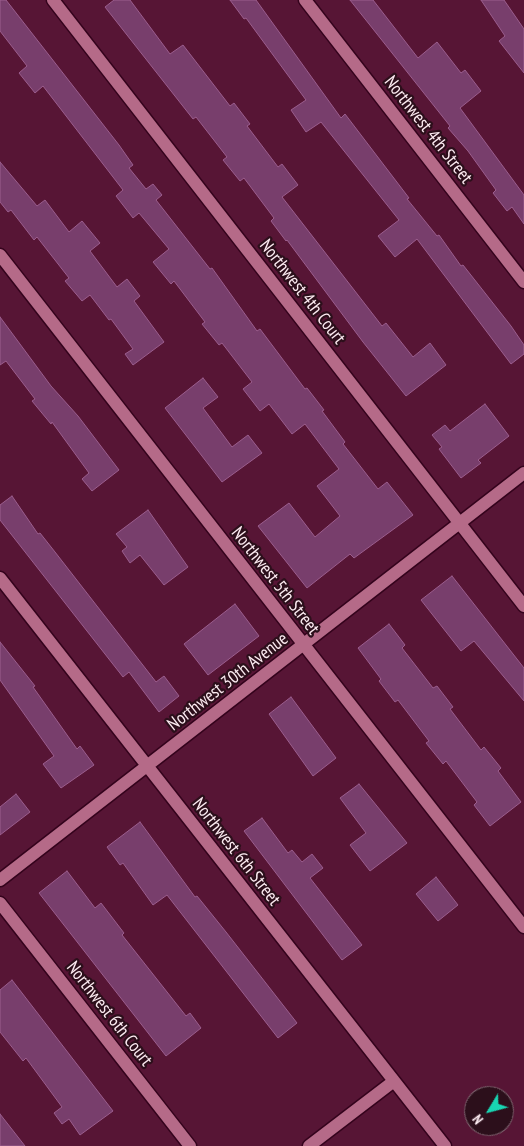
<!DOCTYPE html>
<html>
<head>
<meta charset="utf-8">
<style>
  body { margin:0 }
  #map { position:relative; width:524px; height:1146px; overflow:hidden; background:#571535; font-family:"PT Sans Narrow",sans-serif }
  canvas { display:block }
  .north { position:absolute; left:464px; top:1086px; width:50px; height:50px; box-sizing:border-box; background:#2c0f1b; border:1px solid #7f6771; border-radius:50%; rotate:233deg; font-size:14px; font-weight:700; line-height:20px; text-align:center; color:#fcebf1 }
  .north::after { content:''; display:block; margin:auto; width:18px; height:22px; background:#18d5b2; clip-path:polygon(50% 0,100% 100%,50% 72%,0 100%) }
</style>
</head>
<body>
<div id="map">
<canvas width="524" height="1146"></canvas>
<div class="north">N</div>
</div>
<script>
const c = document.querySelector('canvas').getContext('2d');
c.lineJoin = 'round';
function fill(path, color) {
  c.fillStyle = color;
  c.fill(path, 'evenodd');
}
function poly(rows) {
  const path = new Path2D();
  for (const r of rows) {
    path.moveTo(r[0], r[1]);
    for (let i = 2; i < r.length; i += 2) path.lineTo(r[i], r[i + 1]);
  }
  return path;
}
function strokePath(path, color, width, dash) {
  c.strokeStyle = color;
  c.lineWidth = width;
  c.lineCap = dash ? 'butt' : 'round';
  c.setLineDash(dash || []);
  c.stroke(path);
}
function write(font, color, halo, rows, align = 'center') {
  c.font = font + ' "PT Sans Narrow",sans-serif';
  c.lineWidth = 4.5;
  c.setLineDash([]);
  c.textBaseline = 'middle';
  c.strokeStyle = halo;
  c.fillStyle = color;
  for (const [text, x, y, turn = 0] of rows) {
    c.save();
    c.translate(x, y);
    c.rotate((+turn || 0) * Math.PI / 180);
    c.textAlign = isNaN(turn) ? turn : align;
    if (halo) c.strokeText(text, 0, 0);
    c.fillText(text, 0, 0);
    c.restore();
  }
}
const building = poly([
  [0,0,6,0,119,145,133,165,129,168,146,189,153,184,162,195,156,200,210,269,212,268,257,331,260,329,305,389,307,388,324,410,322,411,345,442,343,444,378,489,387,482,413,515,354,558,350,554,307,588,258,526,289,503,315,537,340,516,317,486,339,469,305,424,292,434,269,404,260,411,243,389,252,382,222,343,219,345,202,324,205,322,174,281,171,284,153,262,169,249,139,213,133,218,116,196,123,190,43,86,35,93,19,73,27,66,0,31,0,0],
  [114,0,130,0,170,54,183,45,230,106,234,103,250,124,247,126,278,167,282,164,298,185,282,197,382,326,386,323,413,357,430,343,446,365,406,396,363,342,287,240,286,241,271,221,274,218,244,178,240,181,223,160,227,157,196,117,193,119,105,7,114,0],
  [230,0,256,0,341,118,345,114,409,198,407,199,437,236,439,235,461,266,463,265,511,326,524,345,524,354,511,364,417,239,395,257,378,236,399,220,321,122,306,132,291,110,306,100,246,18,244,19,230,0],
  [350,0,373,0,418,58,437,42,461,73,465,70,481,91,460,108,524,195,524,224,512,207,507,211,493,193,496,190,468,151,448,128,450,126,350,0],
  [481,0,504,0,524,29,524,73,499,41,505,36,481,0],
  [0,162,37,206,45,200,69,232,82,221,100,243,90,251,117,287,127,279,140,296,134,301,164,342,133,365,125,354,133,349,111,319,109,320,90,295,82,301,65,281,69,278,37,237,34,240,11,210,8,212,0,202,0,162],
  [0,317,51,386,78,416,119,470,92,491,82,479,89,473,52,422,51,424,32,401,35,399,6,361,0,365,0,317],
  [203,378,218,397,203,408,232,447,248,435,262,453,222,482,165,408,203,378],
  [485,404,509,436,478,460,481,463,461,478,439,449,442,447,432,435,445,425,450,431,485,404],
  [12,496,38,534,40,533,55,552,156,682,164,676,179,696,159,712,129,672,123,677,0,520,0,505,12,496],
  [148,510,188,567,164,585,140,555,130,563,122,551,127,547,116,534,148,510],
  [452,576,524,668,524,701,474,641,461,651,421,600,452,576],
  [235,604,259,636,208,675,184,644,235,604],
  [389,624,405,645,402,648,433,688,437,686,453,707,450,709,481,750,484,747,501,768,498,771,521,802,490,826,474,805,477,802,446,761,443,764,426,743,429,741,398,700,395,702,379,681,381,679,358,648,389,624],
  [0,642,35,686,33,687,77,749,80,746,94,765,61,788,43,764,54,756,0,680,0,642],
  [291,697,336,758,313,776,269,714,291,697],
  [359,784,407,843,370,871,350,845,366,833,340,798,359,784],
  [16,794,30,812,0,835,0,807,16,794],
  [262,818,288,853,292,850,302,862,312,854,323,868,310,878,362,945,342,960,244,831,262,818],
  [140,822,195,897,197,896,226,932,297,1023,278,1038,167,895,153,905,123,863,120,865,107,847,140,822],
  [67,871,95,908,101,903,124,933,122,935,186,1016,190,1013,201,1028,166,1056,39,893,67,871],
  [436,877,458,905,438,921,416,894,436,877],
  [12,980,113,1111,80,1135,69,1119,62,1124,54,1113,62,1107,26,1058,23,1061,0,1032,0,990,12,980],
  [0,1114,25,1146,0,1146,0,1114]
]);
const minor = poly([
  [53,0,524,606],
  [305,0,524,282],
  [0,255,524,927],
  [0,578,445,1146],
  [0,880,524,473],
  [0,903,190,1146],
  [309,1146,394,1081]
]);
const streetNames = [
  ["Northwest 4th Street",428,130,52],
  ["Northwest 4th Court",302,292,52],
  ["Northwest 5th Street",275,581,52],
  ["Northwest 30th Avenue",228,682,-38],
  ["Northwest 6th Street",236,852,52],
  ["Northwest 6th Court",109,1014,52]
];
fill(building, '#783e6c');
strokePath(building, '#9b5e8e', 1);
strokePath(minor, '#34031c', 15);
strokePath(minor, '#b56a88', 12);
write('18px', '#fcebf1', '#2c0f1b', streetNames);
</script>
</body>
</html>
